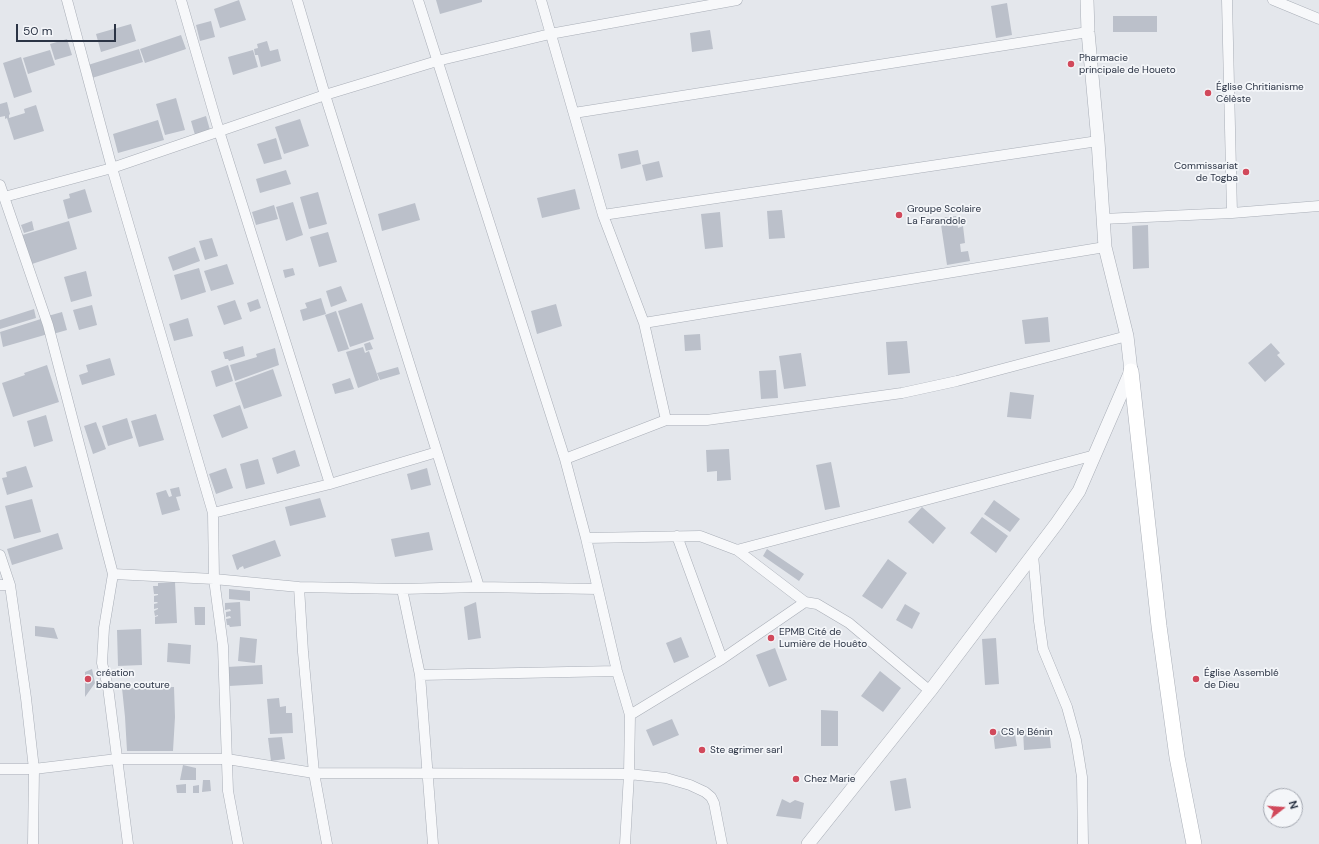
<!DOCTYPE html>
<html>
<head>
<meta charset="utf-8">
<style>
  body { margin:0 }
  #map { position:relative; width:1319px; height:844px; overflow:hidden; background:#e4e7ec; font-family:"DM Sans",sans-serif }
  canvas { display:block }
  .north { position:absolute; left:1263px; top:788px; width:40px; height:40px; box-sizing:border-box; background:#f4f6f9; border:1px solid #a4a8b1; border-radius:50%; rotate:73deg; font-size:11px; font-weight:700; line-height:16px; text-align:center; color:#2b3445 }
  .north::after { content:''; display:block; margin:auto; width:14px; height:18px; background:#d1495b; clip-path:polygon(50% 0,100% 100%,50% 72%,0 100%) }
  .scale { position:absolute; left:16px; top:24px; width:100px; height:18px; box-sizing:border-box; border:2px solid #2b3445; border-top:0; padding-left:5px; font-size:12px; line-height:14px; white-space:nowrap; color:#2b3445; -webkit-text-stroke:3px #f4f6f9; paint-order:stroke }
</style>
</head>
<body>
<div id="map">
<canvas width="1319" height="844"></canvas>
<div class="north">N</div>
<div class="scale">50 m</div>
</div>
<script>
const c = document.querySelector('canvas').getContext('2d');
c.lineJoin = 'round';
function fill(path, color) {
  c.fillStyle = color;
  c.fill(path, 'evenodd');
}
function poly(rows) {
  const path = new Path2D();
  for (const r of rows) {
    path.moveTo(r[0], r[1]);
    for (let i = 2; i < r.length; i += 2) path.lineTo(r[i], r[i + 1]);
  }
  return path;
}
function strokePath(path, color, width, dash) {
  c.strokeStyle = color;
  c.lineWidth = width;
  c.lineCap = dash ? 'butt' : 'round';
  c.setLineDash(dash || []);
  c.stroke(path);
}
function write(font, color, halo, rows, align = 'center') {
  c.font = font + ' "DM Sans",sans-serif';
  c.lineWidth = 3.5;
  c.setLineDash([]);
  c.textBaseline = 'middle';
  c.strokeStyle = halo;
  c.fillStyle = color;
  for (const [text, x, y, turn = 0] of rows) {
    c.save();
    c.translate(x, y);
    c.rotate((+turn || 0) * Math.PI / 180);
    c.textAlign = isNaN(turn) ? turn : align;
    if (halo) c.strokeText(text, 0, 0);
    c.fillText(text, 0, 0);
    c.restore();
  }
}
const building = poly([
  [239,0,246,20,220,28,214,9],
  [436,0,482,0,482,2,440,14],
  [1007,3,1012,35,996,38,991,6],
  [1113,16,1157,16,1157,32,1113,32],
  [211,21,215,37,200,41,196,25],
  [131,24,136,41,101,52,96,34],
  [710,30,713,49,692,52,690,33],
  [181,35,186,49,145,63,140,49],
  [67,39,72,55,55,60,50,44],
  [267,41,270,51,278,49,281,61,261,67,258,55,255,55,254,49,258,48,257,44],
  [139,49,143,62,92,78,88,65],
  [50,50,55,65,28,74,23,58],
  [253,50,258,67,233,75,228,57],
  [21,57,32,92,14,98,3,63],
  [176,98,185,130,165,135,156,104],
  [7,102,10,114,9,115,9,118,25,113,24,109,36,105,44,131,14,140,7,118,5,119,5,116,0,117,0,104],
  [206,116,210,130,195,135,191,121],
  [300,119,309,146,284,154,275,127],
  [158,120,164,140,118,153,113,134],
  [276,138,282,159,264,164,257,144],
  [638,150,641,164,621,169,618,154],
  [659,161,663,177,646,181,642,165],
  [286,170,291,184,260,193,256,179],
  [85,189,92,212,68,219,63,200,70,198,69,194],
  [575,189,580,209,542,218,537,198],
  [318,192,327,224,309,229,300,197],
  [293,202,303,235,286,241,276,207],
  [415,203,420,220,382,231,378,214],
  [274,205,278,219,256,225,252,212],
  [782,210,785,238,769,239,767,211],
  [720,212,723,247,705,249,701,214],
  [956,216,958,228,963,226,965,243,960,244,961,252,968,251,970,261,947,265,940,218],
  [32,221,34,230,24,233,21,225],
  [69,221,77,249,29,265,19,236],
  [1148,225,1149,268,1133,269,1132,226],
  [328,232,337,262,319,267,310,237],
  [212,238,218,256,205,260,199,241],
  [195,247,200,261,173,271,168,257],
  [227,264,234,284,211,291,204,271],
  [199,268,206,292,181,300,174,275],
  [293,268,295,275,285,278,283,270],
  [86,271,92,296,71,302,64,277],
  [341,286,347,301,331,307,326,291],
  [321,298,326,314,303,321,300,310,307,308,305,303],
  [258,299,261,308,250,312,247,303],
  [235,300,242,319,224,325,217,306],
  [362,303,374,339,350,347,338,311],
  [556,304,562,326,537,334,531,311],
  [92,305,97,325,79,330,73,310],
  [34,309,36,318,0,329,0,320],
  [336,311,349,349,338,352,325,315],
  [62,312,67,330,53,334,48,316],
  [1048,317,1050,342,1025,344,1022,320],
  [44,318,48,334,3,347,0,332],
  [188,318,193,336,174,341,169,324],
  [700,334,701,350,685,351,684,335],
  [907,341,910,373,888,375,886,342],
  [370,342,373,349,366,351,364,344],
  [1271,343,1280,353,1277,355,1285,364,1265,382,1248,363],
  [243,346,245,356,229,361,228,359,225,359,223,352],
  [363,347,365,353,369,351,379,380,358,388,346,352],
  [275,348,279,365,235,381,230,365,257,357,256,354],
  [801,353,806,386,784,389,779,356],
  [110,358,115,375,82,385,79,375,88,372,86,365],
  [47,365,59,402,13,417,2,383,25,375,24,373],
  [228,365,233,381,216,387,211,371],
  [398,367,400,374,380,380,377,373],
  [273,369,282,396,244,409,235,383],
  [776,370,778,398,761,399,759,371],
  [350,378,354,389,335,394,332,384],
  [1010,392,1034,395,1031,419,1007,417],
  [240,405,248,428,222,438,213,415],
  [156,414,164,440,139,447,131,421],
  [46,415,53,441,34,447,27,421],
  [127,418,133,438,108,446,102,426],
  [96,422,106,449,93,454,84,426],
  [729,449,731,480,717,481,717,471,707,472,706,450],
  [295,450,300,466,277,474,272,458],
  [258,459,265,484,246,489,240,464],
  [831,462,840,507,825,510,816,465],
  [26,466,33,487,7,495,2,478,7,477,6,472],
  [226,468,233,488,216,494,209,474],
  [427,468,431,485,411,490,407,474],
  [179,487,181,496,176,497,180,510,162,515,156,493,166,490,169,497,172,496,170,489],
  [320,498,326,517,290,526,285,507],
  [32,499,41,532,14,539,5,506],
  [994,500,1020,519,1010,532,984,514],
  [922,507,946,528,933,544,908,522],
  [982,517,1008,536,996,553,970,533],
  [429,532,433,550,395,557,391,539],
  [58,533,63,549,12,565,7,549],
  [275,540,281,556,244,569,243,566,239,568,239,569,237,570,232,555],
  [767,549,804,574,799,581,763,556],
  [888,559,907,573,882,609,862,596],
  [175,582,177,623,155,624,155,617,158,616,158,615,155,616,154,611,158,609,158,608,154,609,154,604,158,603,157,602,154,602,154,596,158,595,158,594,154,594,153,586,158,586,158,583],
  [229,589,250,591,250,601,229,599],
  [240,602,241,626,230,627,229,625,227,625,226,619,231,618,230,616,226,617,226,612,231,611,230,609,225,610,225,603],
  [476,602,481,638,468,640,464,607],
  [905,604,920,613,912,629,896,620],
  [194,607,205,607,205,625,195,625],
  [35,626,54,628,58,639,35,636],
  [141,629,142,665,118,666,117,630],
  [240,637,257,639,255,663,238,661],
  [681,637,689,657,674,663,666,643],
  [996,638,999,684,985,685,982,639],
  [168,643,191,645,190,664,167,662],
  [775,648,787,680,769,687,756,655],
  [262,665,263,684,229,686,227,667],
  [92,669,95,683,85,697,85,672],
  [880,671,901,688,883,712,861,696],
  [174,687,175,717,173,751,127,751,125,717,122,688],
  [279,698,280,707,286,706,286,713,292,713,293,733,270,734,267,699],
  [821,710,838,711,838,746,821,746],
  [672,719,679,735,653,746,646,730],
  [1014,729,1017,746,995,749,993,732],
  [1049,729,1051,748,1024,750,1023,730],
  [282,737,285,759,271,761,268,738],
  [183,765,196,768,196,780,180,780],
  [906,778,911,808,895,811,890,781],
  [203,780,210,780,211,791,202,792],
  [186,784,186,793,177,793,176,785],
  [199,785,199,793,193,793,193,786],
  [782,799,790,803,795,800,804,803,801,819,776,816]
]);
const minor = poly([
  [67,0,112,168,213,513,214,579,223,646,228,791,238,844],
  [181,0,219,131,330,484],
  [418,0,565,459,586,538,617,671,630,715,629,774,625,844],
  [541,0,603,215,644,323,666,420],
  [1227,0,1232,213],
  [1273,0,1319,19],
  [574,113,1088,32],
  [0,185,48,325,113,574,104,628,102,663,108,687,128,844],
  [4,197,112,168,325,95,437,61,550,34,737,0],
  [603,215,1098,141],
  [1103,219,1232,213,1319,206],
  [644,323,1105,247],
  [565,459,666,420,707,420,902,393,957,381,1127,336],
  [213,513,330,484,437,452],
  [677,536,722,659],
  [586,538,700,536,737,550,805,602],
  [737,550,1095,455],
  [0,555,10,585,26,698,34,769,33,844],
  [1033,555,1039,621,1043,649,1067,707,1076,740,1082,777,1083,844],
  [113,574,214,579,299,587,402,589,479,587,437,452,325,95,297,0],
  [0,585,10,585],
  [299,587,303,652,314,773,327,844],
  [479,587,598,589],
  [402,589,420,675,433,844],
  [420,675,617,671],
  [630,715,722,659,805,602,817,604,849,623,930,691],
  [0,769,34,769,117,759,227,759,314,773,629,774,666,778,690,785,705,792,711,797,714,803,722,844]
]);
const tertiary = poly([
  [808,844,930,691,1057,523,1079,491,1131,371,1127,336,1105,247,1098,141,1088,32,1087,0]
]);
const secondary = poly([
  [1131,371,1159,626,1177,757,1194,844]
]);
const markers = [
  [1071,64,4,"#d1495b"],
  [1208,93,4,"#d1495b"],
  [1246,172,4,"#d1495b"],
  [899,215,4,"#d1495b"],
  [771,638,4,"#d1495b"],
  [88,679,4,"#d1495b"],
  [1196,679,4,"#d1495b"],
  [993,732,4,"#d1495b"],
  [702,750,4,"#d1495b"],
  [796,779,4,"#d1495b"]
];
const poiNames = [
  ["Pharmacie",1079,58],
  ["principale de Houeto",1079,70],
  ["Église Chritianisme",1216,87],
  ["Célèste",1216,99],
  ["Commissariat",1238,166,"right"],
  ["de Togba",1238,178,"right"],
  ["Groupe Scolaire",907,209],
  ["La Farandole",907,221],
  ["EPMB Cité de",779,632],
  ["Lumière de Houêto",779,644],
  ["création",96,673],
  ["babane couture",96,685],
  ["Église Assemblé",1204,673],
  ["de Dieu",1204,685],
  ["CS le Bénin",1001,732],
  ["Ste agrimer sarl",710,750],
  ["Chez Marie",804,779]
];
fill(building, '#bbc0ca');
strokePath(minor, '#a9aeb7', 11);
strokePath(tertiary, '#a9aeb7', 14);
strokePath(secondary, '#a9aeb7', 16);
strokePath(minor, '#f7f8fa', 10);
strokePath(tertiary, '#f7f8fa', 13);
strokePath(secondary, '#fff', 15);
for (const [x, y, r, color] of markers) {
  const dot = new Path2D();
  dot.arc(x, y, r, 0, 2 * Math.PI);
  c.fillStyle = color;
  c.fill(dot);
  strokePath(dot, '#f4f6f9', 1.5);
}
write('10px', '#2b3445', '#f4f6f9', poiNames, 'left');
</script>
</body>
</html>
